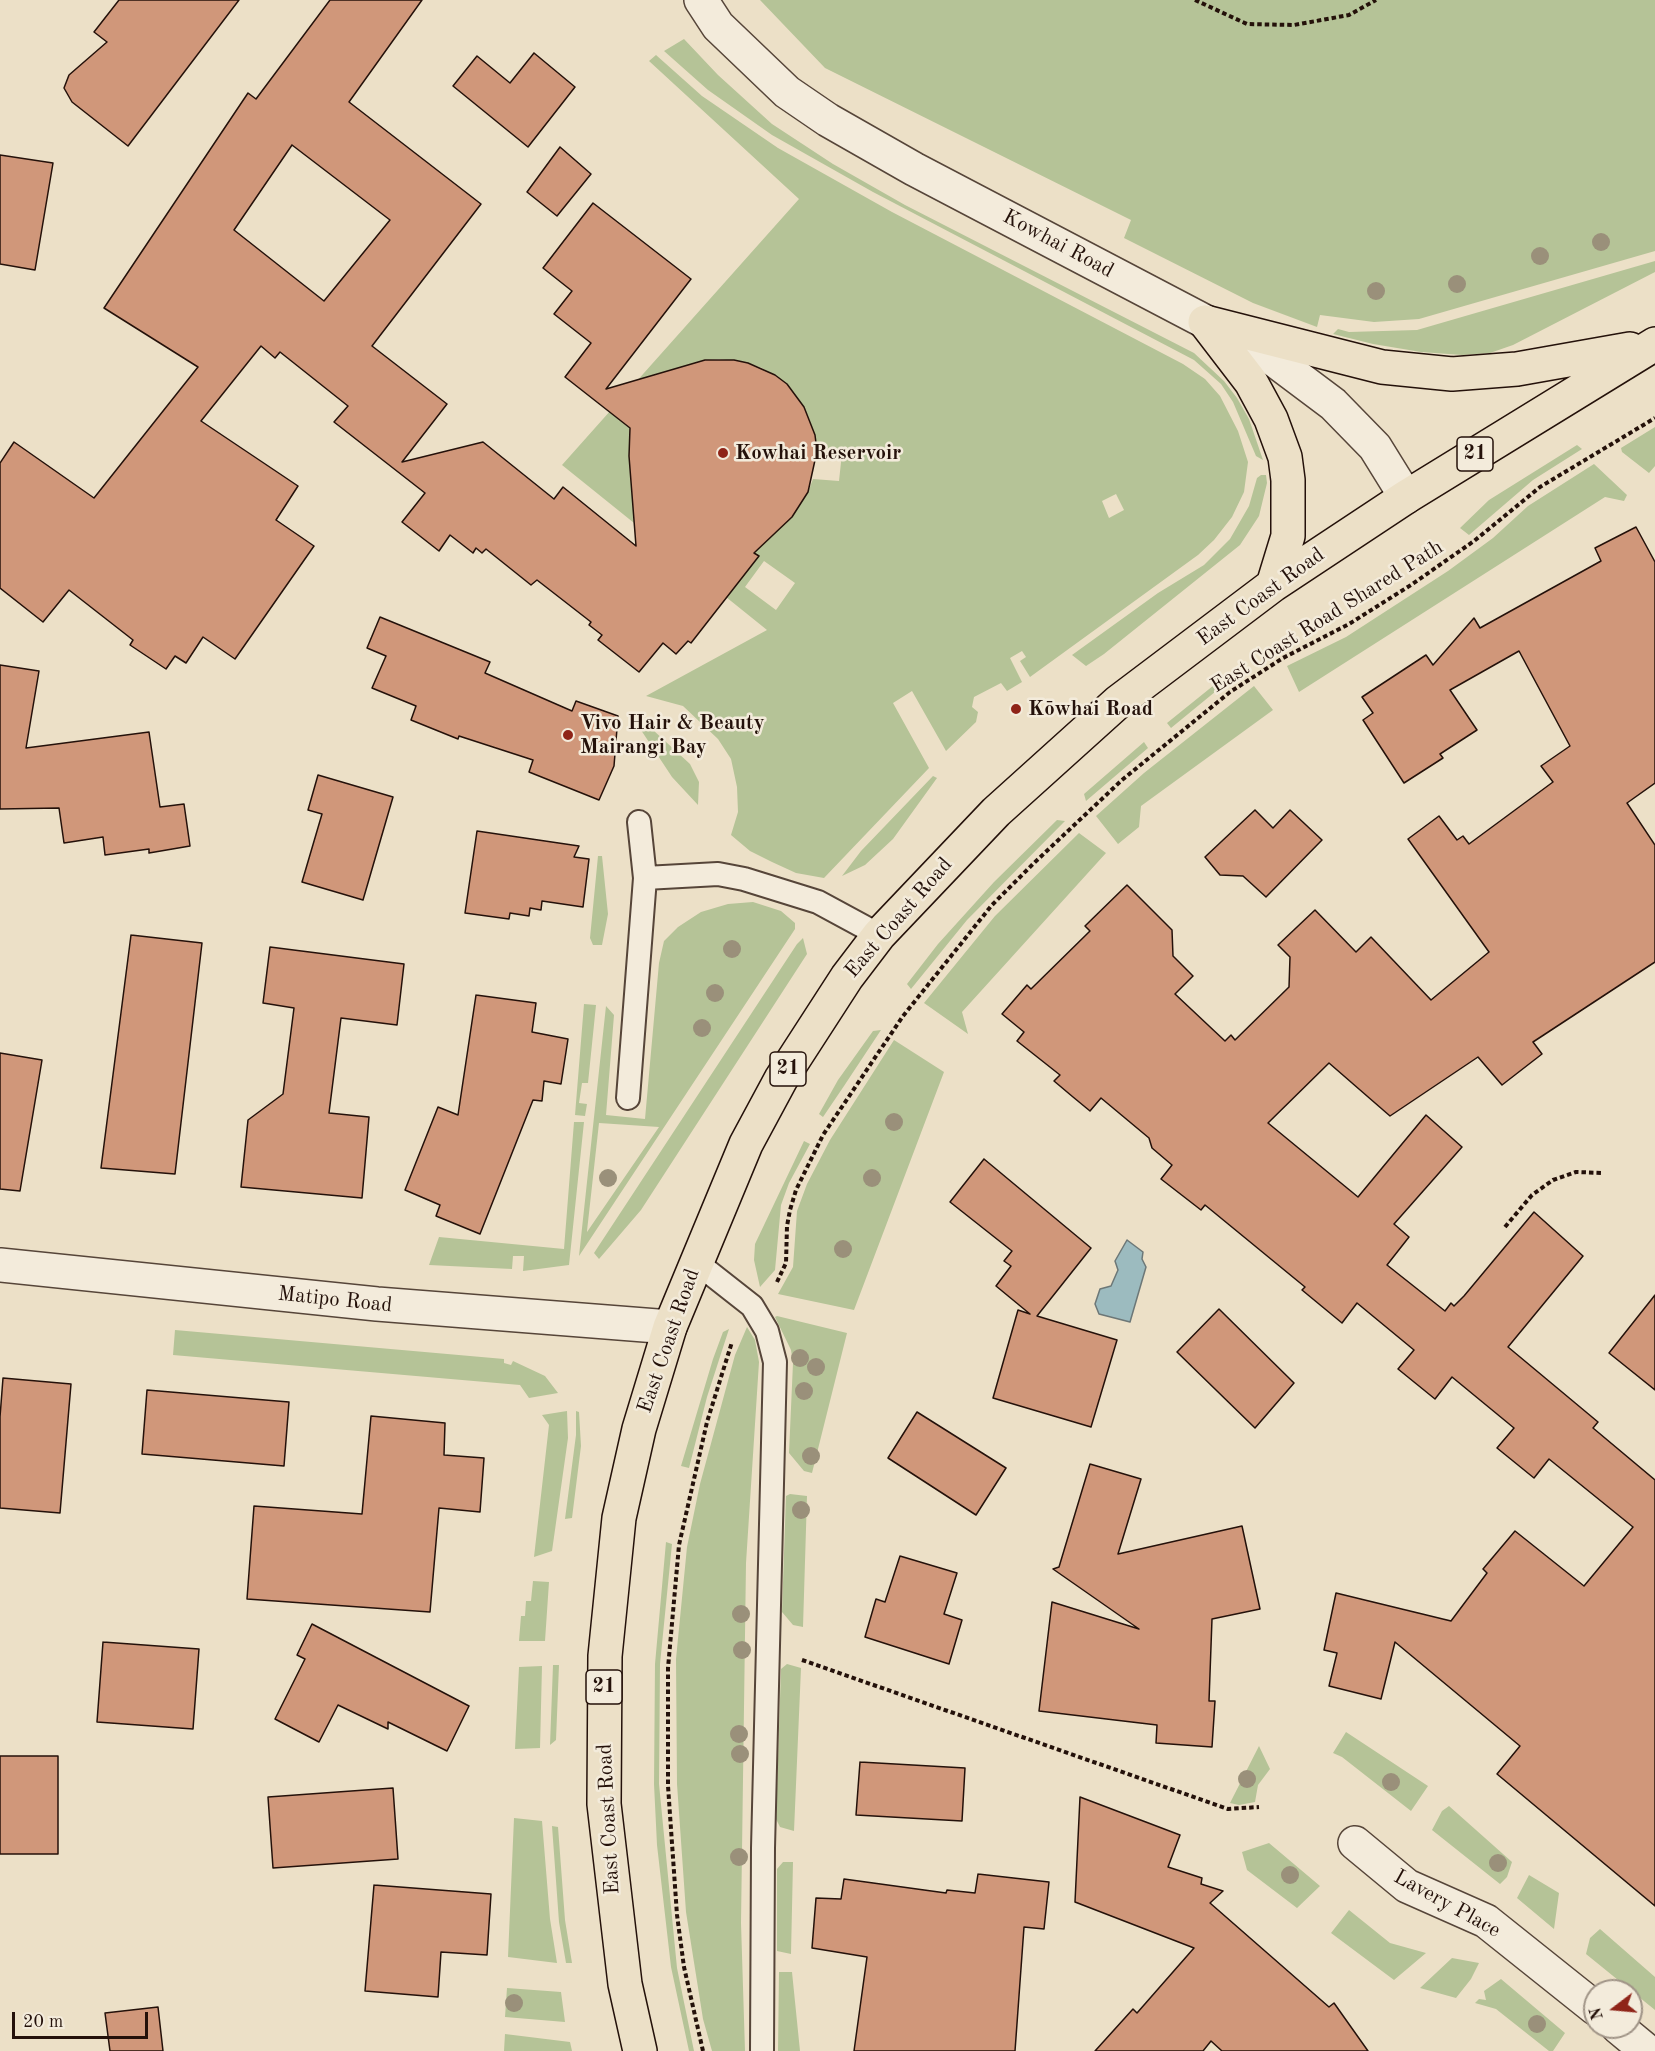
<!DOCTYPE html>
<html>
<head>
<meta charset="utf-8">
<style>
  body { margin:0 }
  #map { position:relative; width:1655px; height:2051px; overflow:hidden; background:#ece0c7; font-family:"Old Standard TT",serif }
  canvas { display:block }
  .north { position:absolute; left:1583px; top:1979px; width:60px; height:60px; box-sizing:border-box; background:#f3ebdb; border:2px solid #a09487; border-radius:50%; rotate:254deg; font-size:16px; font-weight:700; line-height:24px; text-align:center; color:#24110a }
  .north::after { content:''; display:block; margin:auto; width:21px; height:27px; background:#8f2418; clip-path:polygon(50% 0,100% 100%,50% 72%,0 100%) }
  .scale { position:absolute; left:12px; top:2012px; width:136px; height:27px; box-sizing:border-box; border:3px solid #24110a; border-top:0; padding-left:8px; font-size:18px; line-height:21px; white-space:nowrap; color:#24110a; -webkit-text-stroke:4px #f3ebdb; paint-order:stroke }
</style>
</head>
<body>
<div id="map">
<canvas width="1655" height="2051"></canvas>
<div class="north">N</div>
<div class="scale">20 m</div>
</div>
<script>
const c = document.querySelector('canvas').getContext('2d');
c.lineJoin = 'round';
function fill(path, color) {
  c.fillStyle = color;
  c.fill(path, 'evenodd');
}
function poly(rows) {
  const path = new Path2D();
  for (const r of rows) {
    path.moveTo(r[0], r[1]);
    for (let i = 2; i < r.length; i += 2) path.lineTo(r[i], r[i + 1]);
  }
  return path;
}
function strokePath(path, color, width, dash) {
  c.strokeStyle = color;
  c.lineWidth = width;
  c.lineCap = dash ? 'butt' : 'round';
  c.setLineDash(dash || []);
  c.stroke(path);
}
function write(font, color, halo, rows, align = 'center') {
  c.font = font + ' "Old Standard TT",serif';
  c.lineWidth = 5;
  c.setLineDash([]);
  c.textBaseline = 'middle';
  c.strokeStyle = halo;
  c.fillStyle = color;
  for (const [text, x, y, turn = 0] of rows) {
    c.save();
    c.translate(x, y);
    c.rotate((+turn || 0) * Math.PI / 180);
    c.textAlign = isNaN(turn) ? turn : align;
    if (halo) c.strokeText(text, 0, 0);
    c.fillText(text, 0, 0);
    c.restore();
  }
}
const green = poly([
  [760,0,1655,0,1655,251,1419,319,1374,322,1320,315,1317,327,1253,303,1124,238,1131,220,825,68],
  [684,39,718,75,772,124,833,164,905,205,1194,353,1224,381,1237,398,1249,419,1263,460,1256,456,1233,402,1221,384,1194,360,873,192,772,135,708,90,664,51],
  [656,55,702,96,778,148,892,212,1183,364,1205,379,1220,396,1238,431,1248,462,1244,492,1232,517,1214,540,1198,555,1030,677,1020,661,1026,657,1022,651,1010,658,1022,682,1007,691,1001,683,974,697,972,707,978,712,976,722,946,751,912,691,893,703,929,768,824,878,796,873,772,862,750,851,731,835,738,812,737,787,731,759,718,739,683,706,646,696,767,630,562,465,799,199,649,61],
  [719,359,748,363,762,368,787,384,804,407,810,421,817,451,842,453,839,481,813,479,808,492,792,517,769,536,705,360],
  [1116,494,1124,510,1109,518,1102,501],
  [764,561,795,583,776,610,745,587],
  [1655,261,1655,272,1513,345,1490,353,1462,355,1421,352,1373,344,1333,334,1338,329,1349,332,1417,330],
  [1655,427,1655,466,1649,473,1622,452,1621,448],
  [1577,445,1582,449,1533,480,1469,535,1460,528,1489,500],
  [1594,464,1627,495,1624,501,1605,497,1299,692,1287,666,1346,637,1448,571,1493,538,1528,506],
  [1261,475,1266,475,1267,483,1259,516,1240,545,1104,654,1086,666,1072,655,1158,593,1204,565,1230,539,1249,506,1257,478],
  [1238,668,1242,674,1221,687,1171,728,1167,723,1229,673],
  [1254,686,1273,710,1141,806,1139,827,1118,844,1096,816,1144,773],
  [637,724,653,730,690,764,699,782,698,805,672,777],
  [1144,742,1148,748,1086,801,1084,794],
  [933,776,937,778,893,839,865,865,842,876,861,851],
  [1057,820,1065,821,967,920,911,989,907,984,938,944,994,882],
  [1079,833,1106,853,962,1012,968,1034,924,1003,995,916],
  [598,856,602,856,608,914,602,945,593,945,590,938],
  [753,902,781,911,795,923,795,929,579,1256,606,1006,614,1015,606,1115,645,1119,659,963,664,941,678,927,701,912,728,904],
  [599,1123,659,1127,587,1232,587,1231],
  [803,938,807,954,641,1210,599,1259,594,1253,797,944],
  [584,1004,596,1005,588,1083,582,1083,579,1103,587,1104,585,1116,575,1115],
  [881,1030,844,1086,823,1117,819,1114,838,1080,873,1031],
  [894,1040,944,1072,854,1310,778,1294,793,1267,797,1211,807,1184,830,1140],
  [574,1122,584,1122,569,1265,523,1271,524,1256,513,1256,512,1269,429,1265,439,1237,564,1249],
  [804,1141,810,1144,789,1183,781,1205,775,1270,760,1287,754,1260,755,1244],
  [777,1316,847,1333,812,1473,804,1471,789,1453,793,1363,791,1350,775,1317],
  [747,1327,755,1340,759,1362,746,1563,741,1923,745,2051,712,2051,703,2019,686,1912,677,1784,676,1659,687,1547,700,1484,735,1355],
  [729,1329,707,1397,689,1468,681,1466,713,1359,723,1332],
  [175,1330,504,1359,504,1363,511,1365,513,1361,545,1376,558,1393,529,1398,520,1385,173,1355],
  [567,1411,568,1438,552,1551,534,1557,549,1425,542,1415],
  [576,1411,579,1412,581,1446,572,1518,565,1519,576,1435],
  [790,1494,807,1496,803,1627,793,1625,782,1612,786,1496],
  [666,1542,672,1544,660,1664,659,1784,677,1968,694,2051,689,2051,671,1967,657,1845,654,1784,655,1664],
  [533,1581,549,1582,545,1641,519,1641,521,1616,525,1616,526,1601,531,1601],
  [787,1664,801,1668,794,1831,780,1827,776,1819,781,1669],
  [553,1665,559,1665,556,1740,550,1745],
  [542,1666,540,1748,515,1749,519,1667],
  [1346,1732,1428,1786,1411,1811,1342,1757,1333,1753],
  [1259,1746,1270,1769,1258,1785,1255,1802,1239,1805,1230,1803],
  [1449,1806,1512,1862,1507,1877,1500,1884,1432,1830,1442,1811],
  [514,1818,542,1821,550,1919,557,1963,508,1957],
  [552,1826,558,1827,565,1920,572,1963,566,1963,559,1922],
  [1269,1843,1320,1886,1297,1908,1247,1870,1242,1852],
  [783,1862,793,1862,791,1954,777,1951,777,1869],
  [1529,1875,1559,1893,1554,1929,1517,1898],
  [1349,1910,1390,1943,1426,1953,1394,1980,1331,1933],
  [1600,1929,1655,1977,1655,2010,1586,1954,1590,1938],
  [1452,1958,1479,1963,1471,1979,1456,1998,1420,1988],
  [779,1972,792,1972,800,2051,778,2051],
  [1501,1979,1565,2033,1553,2051,1549,2051,1496,2009,1475,2003,1479,1999,1486,2000,1484,1991],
  [507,1988,561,1992,565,2022,505,2017],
  [505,2034,570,2042,572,2051,504,2051]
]);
const water = poly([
  [1127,1240,1143,1252,1142,1259,1146,1267,1130,1322,1099,1314,1095,1304,1100,1289,1111,1286,1118,1270,1115,1261,1127,1240]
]);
const building = poly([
  [119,0,239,0,128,146,72,102,64,88,69,75,107,42,94,32,119,0],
  [330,0,422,0,349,102,481,204,372,346,447,404,402,462,483,442,554,499,563,487,636,546,629,456,630,428,565,377,591,343,554,314,572,291,543,268,593,203,691,279,606,389,705,360,734,360,748,363,775,375,787,384,804,407,815,435,817,451,808,492,792,517,754,553,759,556,691,643,688,641,676,654,663,643,639,672,598,640,602,635,589,625,591,622,537,580,531,585,486,549,482,553,476,548,473,553,450,535,439,551,402,522,425,493,334,422,348,406,280,352,275,358,261,346,201,421,298,486,276,520,314,546,235,659,203,637,186,663,175,656,166,669,130,645,133,640,69,590,43,622,0,588,0,463,14,442,94,498,198,367,104,308,248,93,256,99,330,0],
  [292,145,390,220,324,301,234,230,292,145],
  [534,53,575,87,528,147,453,86,477,56,510,83,534,53],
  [560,147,591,174,557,216,527,192,560,147],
  [0,155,53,163,35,270,0,264,0,155],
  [1636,527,1655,562,1655,783,1627,803,1655,845,1655,962,1533,1042,1542,1054,1502,1085,1478,1057,1390,1116,1329,1063,1268,1123,1358,1197,1426,1115,1462,1147,1394,1224,1409,1237,1387,1265,1445,1311,1451,1303,1454,1306,1464,1296,1534,1212,1583,1256,1508,1347,1598,1422,1593,1428,1655,1480,1655,1906,1497,1774,1520,1746,1395,1642,1381,1699,1329,1686,1337,1653,1324,1650,1336,1593,1451,1621,1487,1573,1483,1569,1515,1531,1584,1586,1633,1527,1549,1459,1534,1478,1497,1448,1514,1428,1452,1377,1435,1399,1398,1369,1414,1350,1357,1303,1342,1323,1302,1290,1305,1287,1205,1205,1201,1210,1161,1179,1172,1165,1152,1148,1149,1138,1101,1098,1090,1111,1073,1097,1054,1081,1060,1075,1017,1041,1024,1032,1002,1014,1027,985,1031,989,1090,931,1085,926,1127,885,1172,930,1173,956,1193,976,1175,994,1225,1041,1231,1035,1235,1040,1289,987,1290,957,1278,945,1315,910,1356,952,1371,937,1431,1000,1489,952,1408,839,1439,816,1457,840,1463,836,1469,844,1553,782,1541,766,1570,746,1519,651,1450,690,1477,730,1440,754,1443,758,1404,783,1363,720,1373,713,1362,697,1426,655,1433,665,1474,618,1480,628,1601,561,1595,548,1636,527],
  [380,617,490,662,485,673,572,711,576,701,618,716,614,766,599,800,529,772,533,760,459,736,458,739,411,720,416,706,372,688,386,656,367,648,380,617],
  [0,665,39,671,26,748,149,732,160,807,184,804,190,846,149,853,149,849,105,855,103,837,64,843,59,808,0,809,0,665],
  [318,775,393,797,363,900,302,882,322,814,308,810,318,775],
  [1255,810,1273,828,1290,810,1322,840,1266,897,1243,876,1220,875,1205,857,1255,810],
  [477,831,579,846,574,857,589,859,583,907,542,901,541,910,530,908,529,916,510,913,509,919,465,913,477,831],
  [131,935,202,943,175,1174,101,1168,131,935],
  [270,947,404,964,397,1025,341,1018,329,1113,369,1117,362,1198,241,1187,248,1120,283,1094,294,1008,263,1003,270,947],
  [476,995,536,1003,532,1032,568,1039,561,1084,544,1081,542,1101,533,1100,480,1234,436,1216,440,1205,405,1190,438,1107,458,1115,476,995],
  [0,1053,42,1060,20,1191,0,1189,0,1053],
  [984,1159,1091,1248,1037,1316,1117,1340,1091,1427,993,1398,1018,1310,1030,1314,996,1286,1011,1266,1004,1261,1012,1251,950,1202,984,1159],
  [1655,1295,1655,1390,1609,1353,1655,1295],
  [1219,1309,1294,1383,1255,1428,1177,1352,1219,1309],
  [3,1378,71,1384,60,1513,0,1508,0,1417,3,1378],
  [147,1390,289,1402,284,1466,142,1454,147,1390],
  [917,1412,1006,1468,976,1515,888,1458,917,1412],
  [371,1416,445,1423,444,1455,484,1458,480,1512,439,1508,430,1612,247,1599,254,1506,362,1514,371,1416],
  [1090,1464,1141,1479,1118,1554,1242,1526,1260,1609,1212,1619,1209,1701,1215,1701,1212,1747,1156,1743,1157,1725,1039,1711,1052,1602,1139,1629,1053,1569,1059,1567,1090,1464],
  [900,1556,957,1573,944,1614,962,1620,949,1664,865,1637,876,1599,885,1602,900,1556],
  [312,1624,469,1706,447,1751,388,1722,388,1729,338,1705,319,1742,275,1719,305,1659,297,1655,312,1624],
  [103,1642,199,1649,193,1729,97,1722,103,1642],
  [0,1756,58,1756,58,1854,0,1854,0,1756],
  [860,1762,965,1768,962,1821,856,1815,860,1762],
  [393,1788,398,1859,273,1868,268,1797,393,1788],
  [1080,1797,1180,1835,1168,1867,1202,1878,1201,1884,1223,1891,1210,1903,1329,2007,1334,2003,1368,2051,1222,2051,1211,2041,1203,2051,1095,2051,1133,2009,1137,2013,1194,1948,1075,1902,1080,1797],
  [978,1874,1049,1882,1044,1929,1024,1927,1015,2051,854,2051,867,1957,812,1948,816,1898,841,1899,844,1879,946,1893,947,1890,975,1893,978,1874],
  [374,1885,491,1894,487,1955,441,1952,438,1997,365,1991,374,1885],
  [158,2007,163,2051,110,2051,105,2013,158,2007]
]);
const path = poly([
  [1195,0,1247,24,1294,25,1349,15,1376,0],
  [1505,1227,1532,1195,1553,1180,1576,1172,1603,1173],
  [777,1282,786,1263,787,1226,790,1210,796,1190,823,1135,903,1016,992,905,1034,863,1122,780,1230,692,1283,658,1349,624,1411,585,1474,541,1540,487,1655,418],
  [802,1660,1228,1809,1259,1807],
  [703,2051,684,1967,677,1915,668,1786,668,1668,679,1545,707,1422,732,1342]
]);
const lane = poly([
  [645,878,718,874,744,879,818,902,879,935],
  [628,1098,645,878,639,822],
  [696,1262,752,1306,767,1331,775,1362,763,1848,762,2051]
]);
const street = poly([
  [701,0,718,26,787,92,828,120,914,169,1265,353,1333,404,1375,447,1406,497],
  [0,1265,377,1304,670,1327],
  [1355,1843,1407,1886,1486,1921,1595,2008],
  [1618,2027,1647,2051]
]);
const primary = poly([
  [1205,322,1382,367,1452,374,1517,369,1630,349],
  [1205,322,1251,382,1271,419,1285,457,1288,480,1288,536,1273,585],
  [640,2051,625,1984,604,1804,605,1656,619,1518,639,1429,670,1327,746,1144,781,1079,847,977,879,935,996,812,1118,702,1273,585,1406,497,1655,344]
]);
const trees = [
  [1601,242],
  [1540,256],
  [1457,284],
  [1376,291],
  [732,949],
  [715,993],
  [702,1028],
  [894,1122],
  [608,1178],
  [872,1178],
  [843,1249],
  [800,1358],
  [816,1367],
  [804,1391],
  [811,1456],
  [801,1510],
  [741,1614],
  [742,1650],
  [739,1734],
  [740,1754],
  [1247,1779],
  [1391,1782],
  [739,1857],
  [1498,1863],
  [1290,1875],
  [514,2003],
  [1537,2024]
];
const markers = [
  [723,453,6,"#8f2418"],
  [1016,709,6,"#8f2418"],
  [568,735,6,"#8f2418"]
];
const shields = [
  [1475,454,36],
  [788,1069,36],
  [604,1687,36]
];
const shieldNames = [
  ["21",1475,454],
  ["21",788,1069],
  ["21",604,1687]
];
const streetNames = [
  ["Kowhai Road",1058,244,28],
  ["East Coast Road",1261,597,-36],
  ["East Coast Road Shared Path",1327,617,-32],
  ["East Coast Road",899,918,-49],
  ["Matipo Road",335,1300,6],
  ["East Coast Road",669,1341,-71],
  ["East Coast Road",609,1819,-93],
  ["Lavery Place",1447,1904,29]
];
const poiNames = [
  ["Kowhai Reservoir",735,453],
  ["Kōwhai Road",1028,709],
  ["Vivo Hair & Beauty",580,723],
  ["Mairangi Bay",580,747]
];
fill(green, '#b5c397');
fill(water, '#9cbbbf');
strokePath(water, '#6c7777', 1.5);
fill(building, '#d0977a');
strokePath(building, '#24110a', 1.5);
strokePath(lane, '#564539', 26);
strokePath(street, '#564539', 36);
strokePath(primary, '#24110a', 36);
strokePath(path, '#24110a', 4, [4.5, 3]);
strokePath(lane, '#f3ebdb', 22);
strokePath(street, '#f3ebdb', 33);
strokePath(primary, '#ece0c7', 33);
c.fillStyle = '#9a907a';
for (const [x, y] of trees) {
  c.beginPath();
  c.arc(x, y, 9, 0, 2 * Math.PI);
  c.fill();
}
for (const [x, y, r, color] of markers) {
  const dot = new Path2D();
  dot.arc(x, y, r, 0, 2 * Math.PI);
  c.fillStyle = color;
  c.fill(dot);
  strokePath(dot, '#f3ebdb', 2);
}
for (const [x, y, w] of shields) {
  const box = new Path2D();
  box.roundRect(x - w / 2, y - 17, w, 34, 4.5);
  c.fillStyle = '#f3ebdb';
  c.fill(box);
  strokePath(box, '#24110a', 1.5);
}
write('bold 20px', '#24110a', null, shieldNames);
write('21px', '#24110a', '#f3ebdb', streetNames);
write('bold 21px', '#24110a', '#f3ebdb', poiNames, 'left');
</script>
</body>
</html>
